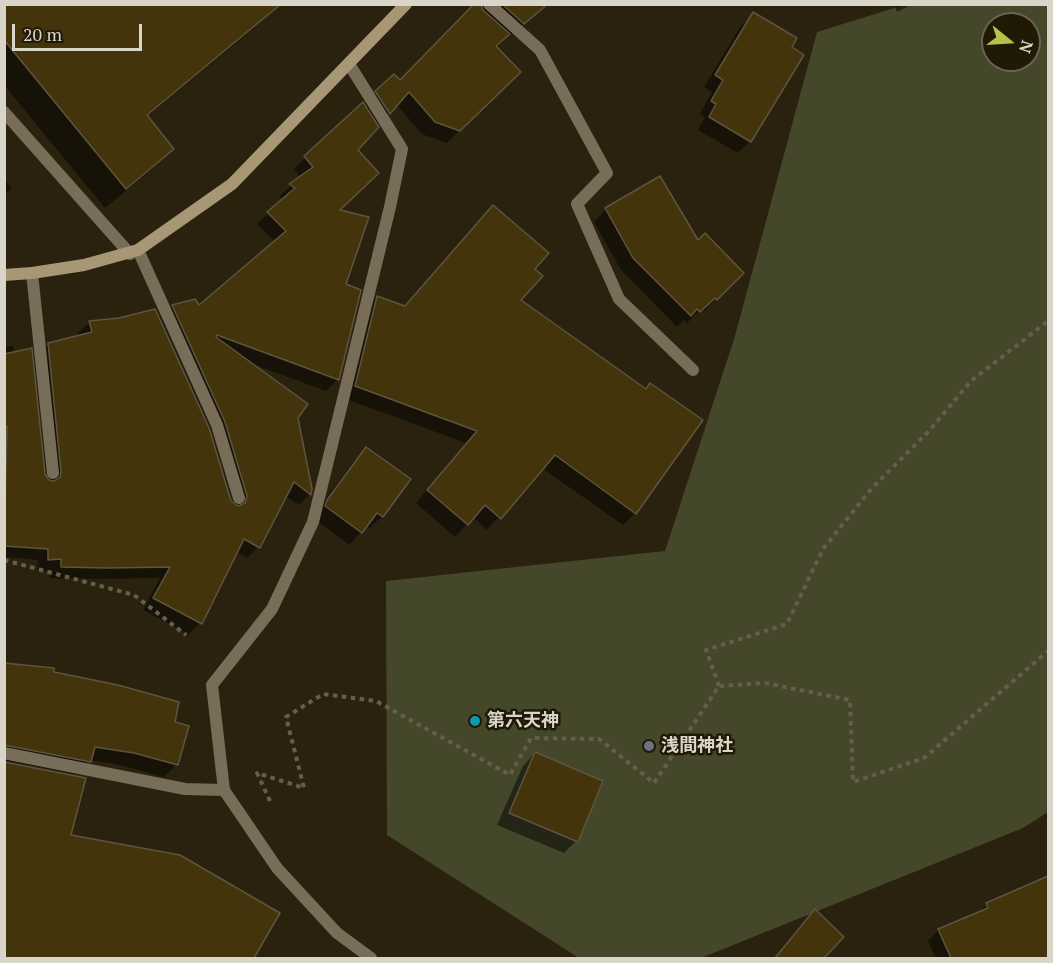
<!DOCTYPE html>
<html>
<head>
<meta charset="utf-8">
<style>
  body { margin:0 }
  #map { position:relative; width:1053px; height:963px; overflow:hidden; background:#2a220e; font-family:"PT Serif",serif }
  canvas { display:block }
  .frame { position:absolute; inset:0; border:6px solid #dad5c9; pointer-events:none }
  .north { position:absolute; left:981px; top:12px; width:60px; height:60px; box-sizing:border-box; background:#201905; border:2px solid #6a6453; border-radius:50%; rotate:108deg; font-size:16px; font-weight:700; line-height:24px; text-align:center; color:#dad5c9 }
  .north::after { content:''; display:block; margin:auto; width:21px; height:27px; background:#b4c24b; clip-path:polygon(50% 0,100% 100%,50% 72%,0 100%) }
  .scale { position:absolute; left:12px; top:24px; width:130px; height:27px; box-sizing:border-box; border:3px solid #dad5c9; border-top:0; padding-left:8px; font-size:18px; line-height:21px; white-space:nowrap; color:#dad5c9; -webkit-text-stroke:4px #201905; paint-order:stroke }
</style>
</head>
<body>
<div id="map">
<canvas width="1053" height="963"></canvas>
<div class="frame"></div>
<div class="north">N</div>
<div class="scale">20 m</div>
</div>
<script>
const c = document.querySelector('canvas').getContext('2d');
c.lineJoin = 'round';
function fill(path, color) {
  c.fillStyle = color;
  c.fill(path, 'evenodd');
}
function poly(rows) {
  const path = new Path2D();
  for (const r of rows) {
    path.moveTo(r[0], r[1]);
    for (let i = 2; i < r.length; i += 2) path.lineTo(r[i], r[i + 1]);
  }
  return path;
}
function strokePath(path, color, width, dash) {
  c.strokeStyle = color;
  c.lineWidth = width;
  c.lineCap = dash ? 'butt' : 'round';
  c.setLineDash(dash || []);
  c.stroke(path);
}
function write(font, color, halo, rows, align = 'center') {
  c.font = font + ' "PT Serif","Noto Sans JP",serif';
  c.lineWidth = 5;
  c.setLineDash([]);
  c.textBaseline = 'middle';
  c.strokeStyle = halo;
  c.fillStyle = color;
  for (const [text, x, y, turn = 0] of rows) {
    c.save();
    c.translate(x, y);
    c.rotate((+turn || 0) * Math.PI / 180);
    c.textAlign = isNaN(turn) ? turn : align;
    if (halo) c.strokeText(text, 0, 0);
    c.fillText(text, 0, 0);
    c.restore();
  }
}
const green = poly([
  [904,5,1048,5,1048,812,1023,828,701,958,579,958,387,835,386,581,665,551,735,336,817,32],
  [993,24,1029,24,1029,60,993,60]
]);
const shadow = poly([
  [4,4,270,12,250,32,146,117,172,149,152,169,105,208,4,85],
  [476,4,549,4,510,35,509,34,496,47,518,72,447,143,422,134,396,104,356,150,338,211,344,285,338,379,326,391,250,363,296,418,311,489,310,494,299,505,285,496,258,547,247,558,236,552,200,623,189,634,143,610,160,578,94,579,50,578,51,570,37,571,38,560,4,557,4,347,13,346,43,474,50,485,37,356,48,345,79,337,78,333,90,322,236,507,214,434,161,317,172,306,199,308,275,242,257,224,283,200,279,196,301,178,294,169,377,92,400,82],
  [894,4,913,4,897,12],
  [754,14,750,141,738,153,698,130,705,117,700,114,712,92,704,87,741,26],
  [4,179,12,188,4,195],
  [606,209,698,242,742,273,704,311,701,309,687,323,684,320,677,327,621,270,594,222],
  [533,269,519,301,645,390,650,385,635,513,623,525,542,468,487,530,473,517,455,537,416,503,466,443,343,398,365,310,377,297,405,307],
  [366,449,382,516,370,528,366,526,349,545,314,518,315,513,354,461],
  [4,665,52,674,173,723,177,764,164,777,120,765,90,760,76,774,4,760],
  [535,753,576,841,564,853,497,825,523,766],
  [69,836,278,914,252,958,4,958,4,925],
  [1048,878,1048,958,936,958,928,941,939,930,978,913,987,905],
  [815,911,842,937,822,958,775,958]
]);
const building = poly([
  [4,4,281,4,147,115,174,149,126,189,4,40,4,4],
  [474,4,481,4,483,10,510,34,496,46,521,72,460,131,435,122,409,92,390,114,375,91,394,74,400,80,474,4],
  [502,4,548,4,524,24,502,4],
  [753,12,797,38,792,47,804,55,751,142,709,117,716,104,711,101,723,80,715,75,753,12],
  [363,102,379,127,358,150,379,173,340,210,369,217,346,284,361,290,339,380,217,335,216,337,308,404,298,418,312,489,311,495,294,482,260,548,244,539,202,624,153,598,170,567,106,568,61,567,61,559,48,560,48,549,4,546,7,426,4,427,4,354,32,348,45,474,49,480,54,481,60,477,61,472,48,343,92,332,89,321,119,318,155,309,209,428,231,501,238,506,245,503,247,496,225,422,172,305,195,299,199,305,286,231,267,212,295,188,289,184,313,167,304,156,363,102],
  [660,176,698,240,705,233,744,273,717,300,715,298,700,312,697,309,691,316,633,258,605,208,660,176],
  [493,205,549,253,535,269,543,276,521,300,646,389,650,383,703,420,636,514,555,455,501,519,485,505,468,525,427,490,477,431,355,386,377,296,405,306,493,205],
  [366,447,411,479,383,517,377,513,362,533,325,506,327,500,366,447],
  [4,663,54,668,54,672,118,685,179,702,175,722,189,726,178,765,134,753,95,747,91,762,4,745,4,663],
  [535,752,603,781,578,842,509,813,535,752],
  [4,762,86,778,71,835,180,855,280,913,254,958,4,958,4,762],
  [1048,876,1048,958,951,958,938,929,988,908,986,903,1048,876],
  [815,909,844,937,824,958,775,958,815,909]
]);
const path = poly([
  [4,560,134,595,186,635],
  [719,686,706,650,787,624,823,549,872,488,929,431,971,381,1048,321],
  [270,801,257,773,304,788,286,717,323,694,376,701,510,775,531,738,599,739,654,783,719,686,765,683,850,700,853,782,924,758,1048,651]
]);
const lane = poly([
  [138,250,217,425,239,498],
  [32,273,53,473],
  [4,753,185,789,224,790]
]);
const street = poly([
  [489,4,540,50,607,173,577,204,619,299,693,370],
  [349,64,402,149,390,207,313,522,272,609,212,685,224,790,277,868,337,933,371,958],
  [4,112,130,254]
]);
const secondary = poly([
  [4,275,32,273,84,265,138,250,232,184,406,4]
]);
const markers = [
  [475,721,6,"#0f9aa8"],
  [649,746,6,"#6b7280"]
];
const poiNames = [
  ["第六天神",487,721],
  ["浅間神社",661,746]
];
fill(green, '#45472a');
fill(shadow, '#0007');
fill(building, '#43340b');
strokePath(building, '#5d5540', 1.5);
strokePath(path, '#655e4c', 4, [4.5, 4.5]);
strokePath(lane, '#776d58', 12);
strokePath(street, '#776d58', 12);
strokePath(secondary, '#a79775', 12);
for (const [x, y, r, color] of markers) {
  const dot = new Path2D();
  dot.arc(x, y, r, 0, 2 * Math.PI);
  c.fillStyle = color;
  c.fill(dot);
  strokePath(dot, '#201905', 2);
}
write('bold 18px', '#dad5c9', '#201905', poiNames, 'left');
</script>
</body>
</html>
